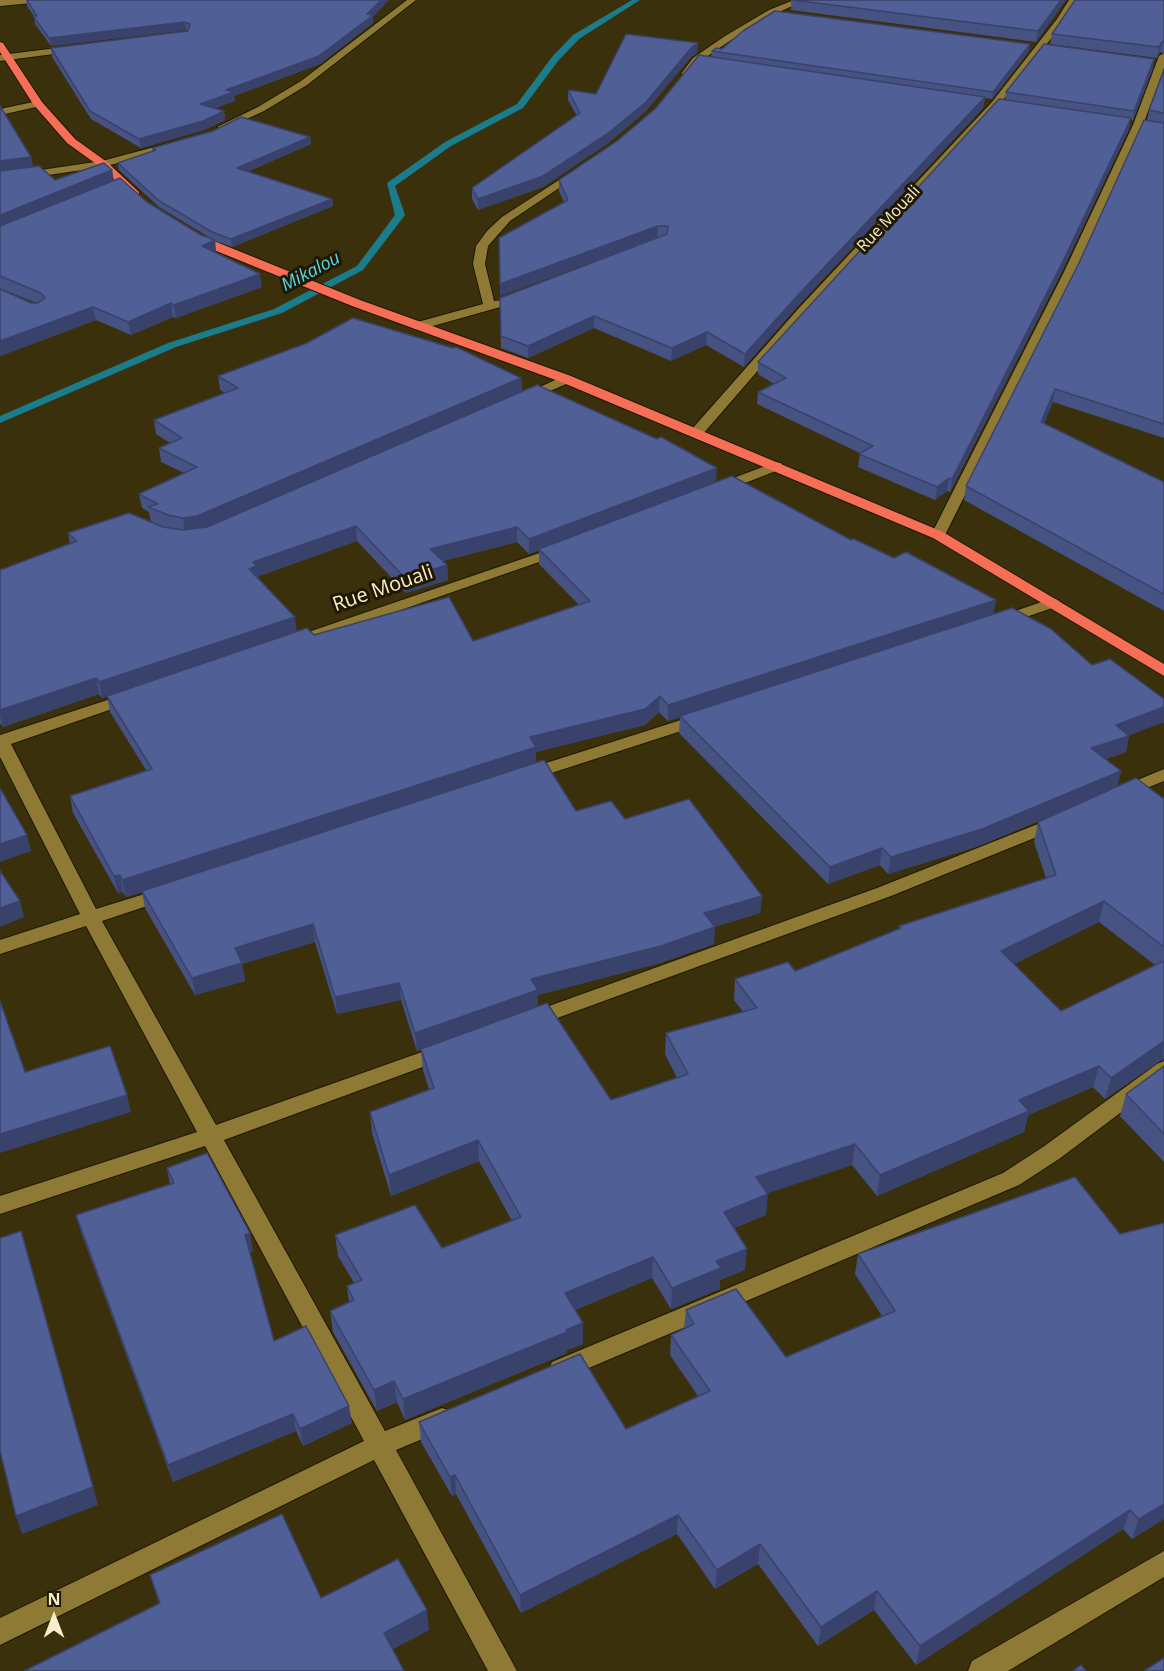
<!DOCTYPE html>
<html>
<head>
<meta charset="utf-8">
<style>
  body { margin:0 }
  #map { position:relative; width:1164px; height:1671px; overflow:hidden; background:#3b300c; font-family:"Open Sans",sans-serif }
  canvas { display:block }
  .north { position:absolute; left:24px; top:1587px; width:60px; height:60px; -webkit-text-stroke:4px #211800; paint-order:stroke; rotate:0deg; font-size:16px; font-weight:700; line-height:24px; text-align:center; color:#f8edcc }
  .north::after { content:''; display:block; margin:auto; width:21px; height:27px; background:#f8edcc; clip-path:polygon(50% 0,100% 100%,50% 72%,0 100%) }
</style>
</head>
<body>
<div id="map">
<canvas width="1164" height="1671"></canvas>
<div class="north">N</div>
</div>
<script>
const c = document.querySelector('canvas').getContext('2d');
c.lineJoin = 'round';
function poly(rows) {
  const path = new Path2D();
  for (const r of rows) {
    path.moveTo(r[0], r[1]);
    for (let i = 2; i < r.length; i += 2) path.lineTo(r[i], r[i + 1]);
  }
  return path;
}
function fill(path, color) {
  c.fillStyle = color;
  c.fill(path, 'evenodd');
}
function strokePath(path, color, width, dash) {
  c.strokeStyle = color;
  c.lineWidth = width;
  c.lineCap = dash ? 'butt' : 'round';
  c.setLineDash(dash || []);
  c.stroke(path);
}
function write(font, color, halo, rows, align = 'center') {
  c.font = font + ' "Open Sans",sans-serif';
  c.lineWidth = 6;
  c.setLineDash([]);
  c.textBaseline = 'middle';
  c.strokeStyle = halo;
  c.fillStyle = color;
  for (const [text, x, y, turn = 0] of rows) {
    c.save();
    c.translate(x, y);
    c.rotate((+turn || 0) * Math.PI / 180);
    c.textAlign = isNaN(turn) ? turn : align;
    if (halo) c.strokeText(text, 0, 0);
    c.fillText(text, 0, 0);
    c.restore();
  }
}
const stream = poly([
  [632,0,640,0,579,39,558,61,523,108,451,146,395,186,405,215,363,270,282,313,176,347,0,423,0,416,168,343,274,309,357,266,395,215,387,183,445,142,517,104,552,57,573,35,632,0]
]);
const minor = poly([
  [0,0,37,0,33,3,0,6,0,0],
  [407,0,416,0,307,85,264,111,225,129,217,127,258,107,301,81,407,0],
  [794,0,805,0,775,14,731,40,699,62,689,76,681,74,693,58,725,36,769,10,794,0],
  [1069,0,1077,0,1064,22,998,106,807,314,702,435,692,435,690,432,692,429,799,308,992,102,1057,19,1069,0],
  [74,46,77,47,77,51,0,61,0,55,74,46],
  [1164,53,1164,68,1143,125,1075,274,945,535,938,539,933,538,931,535,1063,274,1133,125,1159,56,1164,53],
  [38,101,43,104,41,106,0,115,0,109,38,101],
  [177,141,182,144,181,146,103,167,0,182,0,176,102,161,177,141],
  [579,167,584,170,583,172,510,221,488,246,485,264,494,301,504,300,504,306,422,329,414,329,414,323,483,304,473,264,476,246,487,231,502,217,579,167],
  [566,375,572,379,571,382,529,400,519,400,518,397,566,375],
  [776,462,781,463,783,466,781,469,722,492,717,493,710,489,712,486,776,462],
  [560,546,567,550,565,553,297,646,291,648,283,643,285,640,560,546],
  [1053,598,1058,600,1061,603,1058,606,1000,626,992,621,995,618,1053,598],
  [132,692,140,697,138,700,11,744,96,909,167,887,174,889,176,893,174,897,102,921,216,1125,436,1047,443,1045,450,1047,453,1052,450,1057,224,1140,385,1431,442,1408,451,1411,454,1419,451,1427,396,1450,517,1671,488,1671,374,1460,0,1645,0,1618,364,1441,205,1146,0,1214,0,1196,197,1132,86,926,0,954,0,940,80,914,0,757,0,735,132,692],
  [703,713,711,718,709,722,533,779,521,779,518,775,521,771,703,713],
  [1164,769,1164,781,1122,798,1116,797,1113,793,1116,789,1164,769],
  [1058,816,1064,818,1067,822,1064,826,891,896,538,1025,531,1027,524,1025,521,1020,524,1015,877,888,1058,816],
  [1164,1061,1164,1080,1059,1159,1019,1185,570,1376,561,1379,552,1376,549,1369,552,1362,1003,1173,1043,1147,1157,1064,1164,1061],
  [1164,1551,1164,1577,1008,1671,968,1671,972,1661,1164,1551]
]);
const highway = poly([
  [0,42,3,43,42,102,75,139,107,162,139,192,139,196,131,196,99,166,67,143,33,104,0,52,0,42],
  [194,233,360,300,571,376,943,532,1164,664,1164,676,933,538,561,382,352,306,204,246,190,238,190,234,194,233]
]);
const wall = poly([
  [26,0,373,17,373,23,320,64,234,96,235,101,215,108,224,111,225,120,204,130,141,148,91,119,52,57,51,48,188,31,186,30,51,46,35,24,34,16,27,6],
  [791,0,1066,0,1036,42,791,10],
  [1164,0,1164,53,1160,52,1157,58,1050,44,1052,34],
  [722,49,1029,51,992,99,985,98,983,108,797,307,744,367,706,345,671,361,594,328,528,358,501,348,500,298,659,237,500,296,564,202,559,191,559,180,617,141,655,109,711,57,712,51],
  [697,53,691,57,645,112,607,144,543,187,478,210,472,199,472,188,577,116,568,100,568,90,596,94],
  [1153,68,1133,120,1130,119,1129,129,1061,273,950,492,947,491,935,500,858,467,860,453,757,404,758,392,774,384,758,374,758,362,1005,100,1006,92],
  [1164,70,1164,438,1053,402,1044,423,1164,482,1164,611,964,500,966,486,1079,263,1147,121,1149,110],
  [0,106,31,157,33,167,55,180,112,170,114,181,201,235,212,239,159,207,119,170,118,163,153,151,152,148,310,137,311,144,247,172,332,199,333,206,232,247,215,241,216,253,262,287,176,318,173,317,131,335,96,320,0,356],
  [0,289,1,289,37,303,31,303],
  [218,376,521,378,522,392,716,482,851,540,996,600,993,614,1092,665,1164,699,1164,722,1129,735,1126,752,1106,759,1121,771,1117,787,1164,799,1164,1060,1163,1059,1105,1099,1093,1087,1028,1115,1024,1132,877,1196,852,1165,767,1193,766,1215,734,1228,745,1270,720,1280,720,1289,671,1309,652,1278,575,1310,583,1344,567,1350,567,1353,405,1420,397,1402,377,1411,333,1332,330,1311,349,1302,347,1286,354,1283,338,1256,335,1235,442,1248,512,1221,479,1161,391,1196,372,1133,370,1112,429,1089,423,1070,421,1049,417,1051,401,1000,337,1014,315,942,242,964,245,981,195,995,145,908,142,892,126,897,123,892,118,893,73,813,70,796,146,770,110,712,107,696,102,698,99,694,3,727,0,723,0,570,70,544,68,533,151,522,149,512,142,508,139,494,184,473,161,462,159,448,170,443,156,434,154,420,225,393,220,390],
  [357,541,406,593,448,580,447,565,443,561,517,542,529,554,539,550,539,564,579,605,473,641,314,635,297,631,259,578,259,576],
  [659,712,668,721,680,717,679,733,828,884,880,865,888,874,979,846,1081,803,1038,822,1034,842,1046,878,899,926,898,929,795,971,735,979,734,1000,743,1012,666,1033,665,1054,677,1078,611,1100,538,1006,538,995,660,963,714,944,714,927,760,913,762,896,625,819,576,811,536,763,536,752,645,725],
  [1099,922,1155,965,1061,1011,1014,964],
  [1164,1066,1164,1162,1120,1116,1126,1094],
  [167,1168,253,1251,250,1252,274,1341,352,1423,303,1446,296,1431,173,1482,81,1232,76,1215,170,1185],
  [1164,1223,1164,1519,1132,1539,1123,1529,916,1665,874,1610,818,1646,758,1564,715,1589,677,1534,521,1613,456,1494,452,1496,421,1442,419,1422,626,1429,698,1396,670,1355,671,1335,684,1328,686,1310,786,1357,882,1316,855,1274,858,1254,1120,1234],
  [150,1575,321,1598,429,1630,393,1649,159,1604]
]);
const shadedWall = poly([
  [381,0,389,0,373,17,373,23,320,64,234,96,235,101,201,113,200,104,367,14],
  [1061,0,1066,0,1036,42,1038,31],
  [185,22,186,30,51,46,49,38],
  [1162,42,1160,52,1157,58,1159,47],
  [698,43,697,53,691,57,645,112,607,144,543,187,478,210,478,199],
  [1030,44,1029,51,992,99,993,92],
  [1154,59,1153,68,1133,120,1134,111],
  [985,97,983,108,797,307,744,367,745,354,798,295],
  [224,111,225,120,204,130,141,148,139,139],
  [1131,118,1129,129,1061,273,950,492,952,479],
  [310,137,311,144,237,176,237,168],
  [31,157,33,169,0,174,0,161],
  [112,170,114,183,0,229,0,215],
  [332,199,333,206,232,247,231,239],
  [658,226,657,237,500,296,500,284],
  [215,240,216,253,202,246],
  [260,274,262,287,176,318,174,305],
  [171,303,173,317,131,335,128,322],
  [93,307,96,320,0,356,0,341],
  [594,316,594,328,528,358,528,346],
  [707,332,706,345,671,361,672,348],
  [521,378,522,392,199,531,185,533,183,518],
  [1055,389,1053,402,1039,436,1041,422],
  [717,468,716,482,529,554,529,539],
  [949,478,947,491,935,500,937,487],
  [356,526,357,541,259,576,259,581,249,569,253,562],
  [517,527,517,542,431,564,430,549],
  [447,565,448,580,406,593,405,578],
  [996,600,993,616,668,721,668,705],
  [295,617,297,632,102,698,99,682],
  [96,678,99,694,3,727,0,716,0,710],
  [660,696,659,712,645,725,536,752,536,764,126,897,122,880,530,737],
  [1164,707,1164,722,1114,741,1129,736,1126,752,1088,765,1091,748,1116,725],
  [1121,771,1117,787,979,846,888,874,891,857],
  [27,835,31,851,0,862,0,844],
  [882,848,880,865,828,884,830,867],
  [120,875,123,892,118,893,114,876],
  [762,896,760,913,703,930,704,913],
  [20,901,24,917,0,927,0,908],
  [1104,901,1099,922,997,972,1001,951],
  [313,924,315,942,242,964,245,981,195,995,192,978,235,948],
  [715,927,714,944,660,963,538,995,538,1007,417,1051,415,1033,531,979],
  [399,983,401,1000,337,1014,335,997],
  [1164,1041,1163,1059,1105,1099,1111,1078],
  [1099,1066,1093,1087,1028,1115,1024,1132,877,1196,880,1175,1019,1100],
  [127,1095,131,1112,0,1153,0,1134],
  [478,1140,479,1161,391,1196,389,1175],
  [855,1144,852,1165,754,1198,756,1177],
  [768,1194,766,1215,722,1233,724,1212],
  [21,1231,98,1505,22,1534,16,1516],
  [250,1233,253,1251,248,1252,245,1235],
  [747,1249,745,1270,720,1280,720,1289,671,1309,672,1288,716,1261],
  [653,1257,652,1278,565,1314,565,1293],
  [583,1323,583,1344,567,1350,567,1353,405,1420,403,1399],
  [394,1381,397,1402,377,1411,374,1390],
  [349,1406,352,1423,303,1446,300,1429],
  [293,1414,296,1431,173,1482,168,1465],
  [455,1475,456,1494,452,1496,450,1477],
  [1164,1504,1164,1519,1132,1539,1139,1519],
  [1130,1510,1123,1529,916,1665,920,1646],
  [678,1515,677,1534,521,1613,520,1595],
  [760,1544,758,1564,715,1589,717,1570],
  [877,1591,874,1610,818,1646,821,1627],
  [427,1610,429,1630,387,1652,384,1633]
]);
const building = poly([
  [27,0,381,0,367,14,373,15,319,56,226,90,234,92,200,104,224,111,203,121,139,139,90,111,51,48,188,31,190,24,185,22,49,38,33,16,37,16,27,0],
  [793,0,1061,0,1038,31,793,0],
  [1075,0,1164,0,1164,42,1162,42,1159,47,1052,34,1075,0],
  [775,11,1030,44,993,92,712,51,716,48,722,49,743,31,775,11],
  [626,34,698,43,692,47,646,102,607,134,543,176,478,199,472,188,580,113,568,90,596,94,626,34],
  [1044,44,1154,59,1134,111,1006,92,1044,44],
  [699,55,985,97,798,295,745,354,707,332,672,348,594,316,528,346,501,336,500,298,667,234,668,226,658,226,500,284,499,238,568,200,559,180,617,141,655,109,699,55],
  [1164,70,1164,113,1149,110,1164,70],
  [999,99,1131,118,1063,261,952,479,949,478,937,487,859,454,873,446,758,392,786,378,758,362,999,99],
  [0,106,31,157,0,161,0,106],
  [241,117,310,137,237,168,332,199,231,239,212,232,158,200,118,163,156,150,152,148,213,131,241,117],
  [1144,120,1164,123,1164,424,1055,389,1041,422,1164,482,1164,594,966,486,1079,263,1144,120],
  [104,163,112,170,0,215,0,171,39,166,55,180,104,163],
  [120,178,147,202,201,235,215,240,202,246,260,274,174,305,171,303,128,322,93,307,0,341,0,289,31,303,38,303,45,298,41,293,0,276,0,226,120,178],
  [353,318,453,348,456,347,521,378,197,516,183,518,168,515,148,507,158,504,139,494,197,467,159,448,182,438,154,420,238,388,218,376,307,343,353,318],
  [537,385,657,439,661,437,717,468,529,539,517,527,430,549,447,565,405,578,356,526,253,562,257,566,249,569,295,617,99,682,96,678,0,710,0,570,77,541,68,533,129,513,163,527,183,530,207,527,537,385],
  [732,476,851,540,854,539,894,558,906,552,996,600,668,705,660,696,645,709,530,737,536,747,122,880,120,875,114,876,70,796,152,769,107,696,307,628,314,635,449,597,473,641,590,601,539,549,732,476],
  [1012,608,1051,629,1092,665,1110,659,1164,699,1164,707,1116,725,1129,736,1091,748,1121,771,982,829,891,857,882,848,830,867,680,716,1012,608],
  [544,760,576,811,611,801,625,819,689,799,762,896,704,913,715,927,661,946,531,979,538,990,415,1033,399,983,335,997,313,924,235,948,242,963,192,978,142,891,544,760],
  [1136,778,1164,799,1164,947,1104,901,1001,951,1061,1011,1164,961,1164,1041,1111,1078,1099,1066,1019,1100,1029,1111,880,1175,855,1144,756,1177,768,1194,724,1212,747,1249,716,1261,721,1268,672,1288,653,1257,565,1293,583,1323,566,1330,567,1332,403,1399,394,1381,374,1390,330,1311,354,1300,347,1286,362,1280,335,1235,415,1205,442,1248,521,1217,478,1140,389,1175,370,1112,434,1088,421,1049,547,1003,611,1100,688,1074,666,1033,757,1008,735,979,788,962,795,971,901,928,899,926,1056,875,1038,822,1136,778],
  [0,788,27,835,0,844,0,788],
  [0,871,20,901,0,908,0,871],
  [0,1001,25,1072,110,1046,127,1095,0,1134,0,1001],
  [1164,1066,1164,1134,1126,1094,1164,1066],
  [207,1153,250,1233,245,1235,274,1341,306,1326,349,1406,300,1429,293,1414,168,1465,76,1215,174,1183,167,1168,207,1153],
  [1075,1177,1120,1234,1164,1223,1164,1504,1139,1519,1130,1510,920,1646,877,1591,821,1627,760,1544,717,1570,678,1515,520,1595,455,1475,450,1477,419,1422,580,1354,626,1429,710,1391,671,1335,694,1324,686,1310,736,1289,786,1357,895,1311,858,1254,1075,1177],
  [21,1231,93,1487,16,1516,0,1451,0,1238,21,1231],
  [282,1514,321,1598,398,1559,427,1610,384,1633,404,1671,24,1671,160,1603,150,1575,282,1514],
  [1164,1658,1164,1671,1144,1671,1164,1658],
  [1081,1665,1086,1671,1073,1671,1081,1665]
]);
const farStreetnames = [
  ["Rue Mouali",889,219,-47]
];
const farWaternames = [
  ["Mikalou",311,272,-28]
];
const streetNames = [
  ["Rue Mouali",383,589,-19]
];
fill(stream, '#1b7c8c');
strokePath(minor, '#1f1904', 2);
strokePath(highway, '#1f1904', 2);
fill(minor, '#8e7935');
fill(highway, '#f66e55');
fill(wall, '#465282');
fill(shadedWall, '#39426a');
fill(building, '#515f97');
strokePath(building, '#39426a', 1.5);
write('16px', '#f8edcc', '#211800', farStreetnames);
write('italic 18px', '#55d7ef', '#211800', farWaternames);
write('20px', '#f8edcc', '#211800', streetNames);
</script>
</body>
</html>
